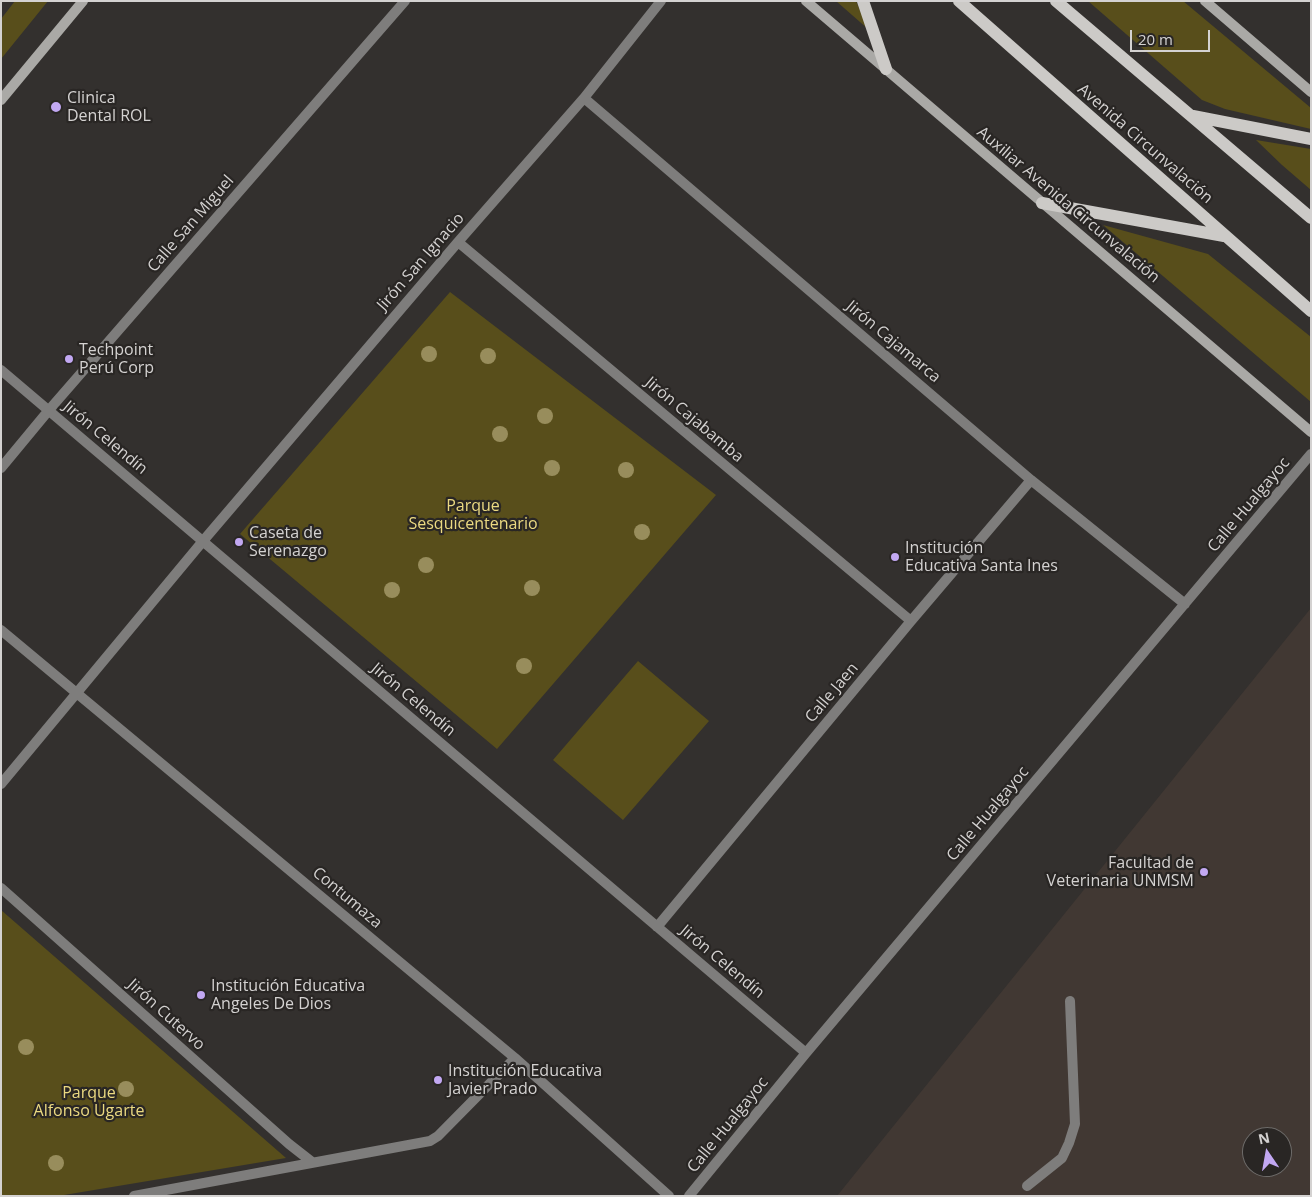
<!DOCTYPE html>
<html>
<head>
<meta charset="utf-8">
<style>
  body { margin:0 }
  #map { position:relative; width:1312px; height:1197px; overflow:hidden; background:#33302e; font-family:"Open Sans",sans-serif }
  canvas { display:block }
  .frame { position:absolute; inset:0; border:2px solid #d4d2d1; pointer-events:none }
  .north { position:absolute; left:1242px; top:1127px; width:50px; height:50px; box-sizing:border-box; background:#292624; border:1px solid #6d6b69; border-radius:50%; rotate:348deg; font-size:14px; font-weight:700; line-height:20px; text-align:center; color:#d4d2d1 }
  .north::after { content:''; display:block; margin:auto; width:18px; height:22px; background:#c2a8f2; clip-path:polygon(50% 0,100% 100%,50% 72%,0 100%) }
  .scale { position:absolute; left:1130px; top:30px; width:80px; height:22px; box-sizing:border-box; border:2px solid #d4d2d1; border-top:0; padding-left:6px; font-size:15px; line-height:18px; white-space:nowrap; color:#d4d2d1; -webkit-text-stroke:4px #292624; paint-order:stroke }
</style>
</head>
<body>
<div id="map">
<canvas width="1312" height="1197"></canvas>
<div class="frame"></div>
<div class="north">N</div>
<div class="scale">20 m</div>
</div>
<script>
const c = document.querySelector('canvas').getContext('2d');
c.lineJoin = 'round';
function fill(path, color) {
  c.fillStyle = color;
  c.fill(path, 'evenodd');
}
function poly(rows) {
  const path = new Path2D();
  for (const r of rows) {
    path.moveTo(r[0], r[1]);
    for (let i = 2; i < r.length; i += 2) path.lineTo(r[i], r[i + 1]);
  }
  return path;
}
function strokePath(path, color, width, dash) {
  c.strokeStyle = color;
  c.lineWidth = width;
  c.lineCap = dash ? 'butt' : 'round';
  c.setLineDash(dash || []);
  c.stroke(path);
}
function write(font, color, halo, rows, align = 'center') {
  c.font = font + ' "Open Sans",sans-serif';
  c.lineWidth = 4.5;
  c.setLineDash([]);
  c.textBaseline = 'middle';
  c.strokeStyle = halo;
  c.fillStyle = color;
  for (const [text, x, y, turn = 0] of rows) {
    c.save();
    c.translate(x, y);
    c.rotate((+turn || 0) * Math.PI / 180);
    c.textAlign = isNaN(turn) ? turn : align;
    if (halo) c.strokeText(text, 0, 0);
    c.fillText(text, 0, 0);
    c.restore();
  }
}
const built = poly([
  [1311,608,1311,1196,837,1196],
  [1252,1137,1282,1137,1282,1167,1252,1167]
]);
const green = poly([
  [15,1,48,1,1,59,1,19],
  [836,1,856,1,868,29],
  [1088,1,1183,1,1311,108,1311,129,1225,109,1202,100],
  [1256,140,1311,149,1311,190,1282,165],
  [1103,225,1208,254,1311,337,1311,402],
  [450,292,716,495,497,749,240,534],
  [638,661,709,721,623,820,553,760],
  [1,910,286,1158,58,1196,1,1196]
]);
const lane = poly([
  [1027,1186,1062,1158,1069,1143,1075,1124,1070,1001]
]);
const street = poly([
  [584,98,1031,480,1185,604],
  [458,242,911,621],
  [1,370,806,1053],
  [1,468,49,410,405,1],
  [1,630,515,1058,669,1196],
  [1,784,203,541,458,242,584,98,661,1],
  [1,888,289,1144,312,1162],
  [657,927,911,621,1031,480],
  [134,1196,430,1141,438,1136,515,1058],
  [689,1196,806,1053,1311,454]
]);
const secondary = poly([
  [806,1,1311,432],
  [1205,1,1311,92],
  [1,100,83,1]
]);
const primary = poly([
  [863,1,886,69],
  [959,1,1311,311],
  [1056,1,1311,218],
  [1193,116,1311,139],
  [1042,203,1224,236]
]);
const trees = [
  [429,354],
  [488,356],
  [545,416],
  [500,434],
  [552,468],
  [626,470],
  [642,532],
  [426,565],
  [532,588],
  [392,590],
  [524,666],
  [26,1047],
  [126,1089],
  [56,1163]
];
const markers = [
  [56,107,6,"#c2a8f2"],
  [69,359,5,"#c2a8f2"],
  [239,542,5,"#c2a8f2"],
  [895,557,5,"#c2a8f2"],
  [1204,872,5,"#c2a8f2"],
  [201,995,5,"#c2a8f2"],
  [438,1080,5,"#c2a8f2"]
];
const poiNames = [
  ["Clinica",67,98],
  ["Dental ROL",67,116],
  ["Techpoint",79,350],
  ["Perú Corp",79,368],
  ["Caseta de",249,533],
  ["Serenazgo",249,551],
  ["Institución",905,548],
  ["Educativa Santa Ines",905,566],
  ["Facultad de",1194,863,"right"],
  ["Veterinaria UNMSM",1194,881,"right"],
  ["Institución Educativa",211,986],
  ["Angeles De Dios",211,1004],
  ["Institución Educativa",448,1071],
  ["Javier Prado",448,1089]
];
const streetNames = [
  ["Avenida Circunvalación",1145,144,41],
  ["Auxiliar Avenida Circunvalación",1068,205,40],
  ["Calle San Miguel",191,224,-49],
  ["Jirón San Ignacio",421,262,-49],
  ["Jirón Cajamarca",893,342,40],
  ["Jirón Cajabamba",694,420,40],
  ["Jirón Celendín",105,438,40],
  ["Calle Hualgayoc",1249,505,-50],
  ["Calle Jaen",832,693,-50],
  ["Jirón Celendín",413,700,40],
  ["Calle Hualgayoc",988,814,-50],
  ["Contumaza",347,898,40],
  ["Jirón Celendín",722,962,40],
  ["Jirón Cutervo",166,1015,42],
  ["Calle Hualgayoc",728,1125,-51]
];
const parkNames = [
  ["Parque",473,506],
  ["Sesquicentenario",473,524],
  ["Parque",89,1093],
  ["Alfonso Ugarte",89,1111]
];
fill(built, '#413833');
fill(green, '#584e1b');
strokePath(lane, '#7e7d7c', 10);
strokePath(street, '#7e7d7c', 10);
strokePath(secondary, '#aaa9a6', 10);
strokePath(primary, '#cccac7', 12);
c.fillStyle = '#988d5c';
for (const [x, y] of trees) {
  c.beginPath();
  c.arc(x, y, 8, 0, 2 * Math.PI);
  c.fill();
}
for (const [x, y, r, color] of markers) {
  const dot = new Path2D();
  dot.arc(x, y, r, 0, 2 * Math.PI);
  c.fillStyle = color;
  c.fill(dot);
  strokePath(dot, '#292624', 2);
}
write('16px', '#d4d2d1', '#292624', poiNames, 'left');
write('16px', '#d4d2d1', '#292624', streetNames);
write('16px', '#ebd981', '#292624', parkNames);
</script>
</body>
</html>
